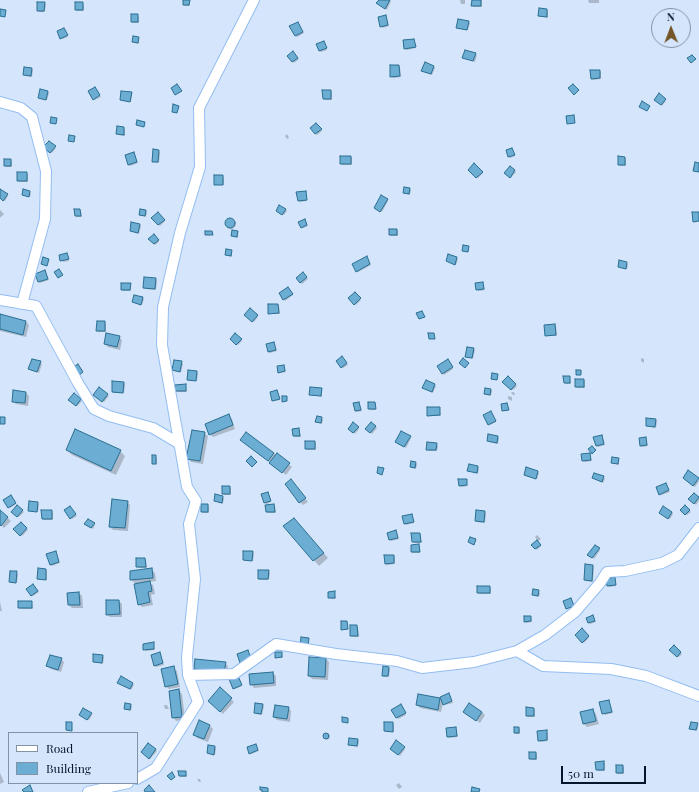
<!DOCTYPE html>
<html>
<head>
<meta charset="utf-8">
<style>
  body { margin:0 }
  #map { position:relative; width:699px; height:792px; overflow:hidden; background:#d5e6fc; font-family:"Playfair Display",serif }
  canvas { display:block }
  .legend { position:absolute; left:8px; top:732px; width:130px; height:52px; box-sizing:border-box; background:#d5e6fc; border:1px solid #8293a7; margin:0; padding:5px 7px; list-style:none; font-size:12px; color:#061628 }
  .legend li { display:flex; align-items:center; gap:8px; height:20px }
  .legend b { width:20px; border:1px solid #8293a7 }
  .north { position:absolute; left:651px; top:8px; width:40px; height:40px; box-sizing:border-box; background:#d5e6fc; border:1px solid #8293a7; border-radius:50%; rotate:359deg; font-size:11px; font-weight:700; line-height:16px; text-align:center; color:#061628 }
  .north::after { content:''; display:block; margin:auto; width:14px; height:18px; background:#735529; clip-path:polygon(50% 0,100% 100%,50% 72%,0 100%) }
  .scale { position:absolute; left:561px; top:766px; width:85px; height:18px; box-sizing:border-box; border:2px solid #061628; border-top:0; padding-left:5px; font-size:12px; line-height:14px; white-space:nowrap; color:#061628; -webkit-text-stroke:3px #d5e6fc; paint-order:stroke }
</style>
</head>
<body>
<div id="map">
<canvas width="699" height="792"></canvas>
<ul class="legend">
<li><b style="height:5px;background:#fff"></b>Road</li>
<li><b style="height:11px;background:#6caed3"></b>Building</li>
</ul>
<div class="north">N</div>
<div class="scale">50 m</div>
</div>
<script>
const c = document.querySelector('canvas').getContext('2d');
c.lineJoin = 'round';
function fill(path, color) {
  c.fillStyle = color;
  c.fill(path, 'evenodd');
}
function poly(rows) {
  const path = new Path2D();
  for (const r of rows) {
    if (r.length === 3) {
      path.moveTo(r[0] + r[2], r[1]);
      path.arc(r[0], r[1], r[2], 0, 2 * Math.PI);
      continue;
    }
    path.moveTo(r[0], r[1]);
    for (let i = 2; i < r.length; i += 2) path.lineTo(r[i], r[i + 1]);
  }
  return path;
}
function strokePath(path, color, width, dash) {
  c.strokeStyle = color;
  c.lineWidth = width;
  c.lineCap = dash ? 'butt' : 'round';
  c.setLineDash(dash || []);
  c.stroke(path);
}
const shadow = poly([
  [184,0,190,0,190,6,185,6,184,5],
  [380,0,391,1,387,10,379,4],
  [460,0,465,0,465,4,461,4],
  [473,0,482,0,482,7,474,7,472,6],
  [588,0,599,0,599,3,589,3],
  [44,3,46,4,45,12,40,12,38,11],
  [82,3,84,5,84,11,77,11,76,10],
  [547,10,548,11,548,18,539,16],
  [137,15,139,17,139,23,133,23,132,22],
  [386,16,389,26,383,28,381,26],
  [468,22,470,23,468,30,459,28],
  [298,23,304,33,297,37,295,35],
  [65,30,68,37,62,39,61,38],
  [138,38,139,39,139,44,133,42],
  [414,40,416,48,407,50,405,48],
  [325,43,327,50,321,52,320,51],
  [293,52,299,59,294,63,289,56],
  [475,54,477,55,475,62,464,58],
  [399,66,400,67,401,77,393,78,391,76],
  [434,67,435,68,432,75,424,72],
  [31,69,33,70,32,77,26,76,24,75],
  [599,71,601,72,601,79,593,80,592,79],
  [96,89,101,97,95,100,94,99],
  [323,91,331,91,332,92,332,100,325,100,324,99],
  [48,92,49,93,47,100,39,98],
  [131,93,132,94,131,102,121,100],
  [659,95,666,101,662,106,655,100],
  [316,124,322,131,317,135,312,129],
  [124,128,125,129,125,136,119,135,117,134],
  [287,134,289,138,287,139,285,136],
  [49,142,56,148,52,153,45,147],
  [512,149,515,156,510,158,509,157],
  [159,151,160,153,159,163,155,162,153,161],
  [134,153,138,163,130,166,129,165],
  [341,157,351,157,352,158,352,165,342,165,341,164],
  [625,158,626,159,626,166,620,166,619,164],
  [11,160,12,161,12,167,6,167,5,165],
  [474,164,483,173,478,178,469,170],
  [510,167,516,172,511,178,506,175],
  [26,173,28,174,28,182,20,182,18,181],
  [223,176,224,178,224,185,216,185,215,184],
  [409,189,411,190,410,195,404,193],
  [0,190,8,196,5,201,0,198],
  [24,190,31,193,30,197,23,195],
  [305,192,307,201,300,202,298,193],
  [387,199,388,201,382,212,375,208],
  [285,209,287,211,284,215,278,212],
  [0,210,4,214,0,218],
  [80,210,81,211,82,217,77,217,76,216],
  [146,211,147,212,146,217,140,215],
  [158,213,165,221,160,226,153,218],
  [231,224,5],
  [305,220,308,226,303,228,302,227],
  [140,225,141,226,139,234,131,231],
  [396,230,398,231,398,236,391,236,390,235],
  [237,232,238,234,238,238,232,236],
  [154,235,159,242,155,245,150,239],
  [231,251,232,252,232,257,226,255],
  [67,254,69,261,63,262,60,256],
  [449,255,458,259,456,265,447,261],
  [368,259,371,265,358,272,356,271],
  [620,262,628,264,627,269,619,267],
  [46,273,49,280,40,283,39,282],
  [303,273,308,279,302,284,297,278],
  [156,279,157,281,156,290,146,289,144,288],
  [483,283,485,290,479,291,477,290],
  [130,284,131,285,131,291,123,291,122,289],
  [289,289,293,295,285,301,284,299],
  [355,294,361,300,356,305,349,298],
  [142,298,144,299,142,305,133,302],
  [278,305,279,306,280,314,270,314,269,313],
  [250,309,258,317,254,322,245,315],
  [0,316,26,322,29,325,26,337,0,331],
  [105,322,106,324,106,332,98,332,97,330],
  [555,325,556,326,557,336,547,336,545,335],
  [236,334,242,341,238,345,231,339],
  [119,337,122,340,120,350,108,347,105,344],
  [274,343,277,351,270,353,269,352],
  [468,348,475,350,473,359,466,356],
  [342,357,348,365,343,368,337,361],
  [641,358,644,359,644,363,641,361],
  [40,362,42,364,39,373,29,369],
  [181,362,183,364,181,372,174,371,173,370],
  [449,362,453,369,444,375,443,373],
  [284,366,286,372,280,373,279,372],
  [197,371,198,373,197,381,189,380,188,379],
  [570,377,571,384,566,384,565,383],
  [508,378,517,386,513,390,504,382],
  [584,380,585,381,585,388,577,388,576,386],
  [426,381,436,386,433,393,423,388],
  [124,383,125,384,124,393,114,393,113,391],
  [186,385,187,392,177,392,176,391],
  [99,389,109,396,104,402,95,394],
  [321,389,322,390,322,397,310,394],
  [491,390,492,391,491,396,485,394],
  [277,391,280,400,275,401,273,400],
  [511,392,514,392,515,395,513,395],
  [26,393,29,396,28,406,16,404,13,401],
  [74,394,82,401,77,406,70,400],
  [508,396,512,397,512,401,508,399],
  [359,403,362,411,357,412,355,411],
  [375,403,376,404,376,410,371,410,369,409],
  [439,408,441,416,430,416,428,415],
  [492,413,496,422,490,425,489,424],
  [228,416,232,419,235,429,213,437,210,434],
  [317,417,323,419,322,424,316,422],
  [655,420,657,421,656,428,647,426],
  [371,423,377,428,372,434,366,428],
  [354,424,359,429,355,434,349,429],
  [299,429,301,437,295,437,294,436],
  [204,433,208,436,203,464,191,462,188,458],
  [247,433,292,467,286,475,245,443],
  [489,435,498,437,499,438,498,444,489,442,488,441],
  [602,436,605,445,598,447,597,446],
  [410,437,411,438,406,448,397,443],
  [646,438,648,446,642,447,641,446],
  [315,442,316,443,316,450,307,450,306,449],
  [436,444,438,446,437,451,429,451,427,449],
  [67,450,120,451,125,456,116,475,72,455],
  [589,454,592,461,585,462,583,461],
  [153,456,157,458,157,465,153,463],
  [618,459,619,460,619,465,612,463],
  [411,462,417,464,416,469,411,467],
  [478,467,479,468,478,474,468,470],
  [538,472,539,473,537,479,525,475],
  [603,477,605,479,603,483,593,478],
  [698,479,699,481,695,487,685,480],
  [466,480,468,486,461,487,460,485],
  [294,484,308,502,303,505,300,502],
  [666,484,670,492,661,495,660,494],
  [230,487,231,488,231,495,224,495,223,494],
  [268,493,271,502,267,504,265,503],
  [694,494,699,498,699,501,696,505,690,499],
  [216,496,224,498,223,504,215,501],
  [12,498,16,504,10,508,9,507],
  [127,502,130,505,128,531,113,530,110,527],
  [37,503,39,504,38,512,29,510],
  [208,505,209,506,209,513,203,513,202,511],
  [274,505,275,506,276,513,268,513,267,512],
  [17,506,24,512,19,517,13,512],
  [685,506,691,512,687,515,681,510],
  [71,508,77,516,72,519,71,518],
  [0,511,11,521,4,528,0,524],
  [51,511,53,512,53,520,44,520,43,519],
  [484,512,486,513,485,523,477,522,476,521],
  [672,512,673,514,670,519,661,514],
  [412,515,414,523,406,525,405,523],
  [21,523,28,530,22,536,15,529],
  [94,523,95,525,93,529,87,525],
  [299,524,328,558,319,566,285,526],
  [396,531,399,539,391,541,388,534],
  [413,534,420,534,422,543,414,543],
  [537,535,541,539,537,542,541,546,537,550,533,545,538,541,535,537],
  [419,545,420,547,420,553,413,553,412,552],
  [595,546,600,550,594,559,589,555],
  [55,552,60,563,52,566,50,564],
  [252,552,254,553,253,561,245,561,244,560],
  [393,556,395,557,395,564,387,565,386,563],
  [145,559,146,560,147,568,139,568,137,567],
  [593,566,594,567,593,582,586,581,585,580],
  [39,569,46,570,47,571,47,580,40,580,38,579],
  [152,570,155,573,156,581,149,582,153,585,155,594,151,595,153,605,142,607,139,604,140,583,135,583,131,580],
  [268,571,270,573,269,580,260,580,259,578],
  [16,572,18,574,17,583,11,583,10,582],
  [614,578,616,586,609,587,608,585],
  [33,585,39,592,33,596,27,589],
  [489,587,491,588,491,594,480,594,478,593],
  [534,590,540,593,539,597,534,595],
  [329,592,334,592,336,599,331,599],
  [79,593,82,596,83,608,72,608,69,605,68,594],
  [119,601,122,604,122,617,110,617,107,614],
  [0,602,2,611,0,611],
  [31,602,32,603,33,609,21,609,19,608],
  [593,616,596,622,590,624,589,623],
  [531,617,532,622,526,623,525,621],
  [347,622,348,630,344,630,342,629],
  [351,626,357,626,358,627,359,637,353,637,351,636],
  [582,630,589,638,584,643,576,635],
  [153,643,155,650,146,651,144,649],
  [674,646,682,654,679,657,671,650],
  [282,653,283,658,278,658,276,657],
  [160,654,164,665,156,667,155,666],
  [102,656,104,657,103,664,94,662],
  [61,659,64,662,61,672,51,669,47,666],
  [326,659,329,662,328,680,312,679,309,676],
  [225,663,228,666,227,675,198,672,195,669],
  [173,668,177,671,180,687,169,689,166,686],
  [389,668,390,669,389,677,384,677,383,675],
  [273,673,276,676,276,686,254,688,251,684],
  [238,677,242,686,235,689,234,688],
  [121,678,134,685,131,690,120,684],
  [220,689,234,702,223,714,209,700],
  [179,690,182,694,185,719,176,721,173,717],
  [449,694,453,703,445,705,443,703,441,712,420,708,417,705,440,699,444,703],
  [609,701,613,713,605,715,603,713],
  [126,704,132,706,131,711,125,709],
  [164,705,167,705,169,709,165,709],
  [262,705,264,706,262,715,256,714,255,712],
  [402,707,406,715,398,719,393,710],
  [288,708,291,711,290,722,277,720,274,717],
  [534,709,535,710,535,717,528,717,527,716],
  [593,710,596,714,599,724,587,727,584,724],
  [464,712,482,712,485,715,480,723],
  [91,714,92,715,89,720,82,716],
  [393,723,394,724,394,732,387,732,385,731],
  [697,724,698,726,697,731,690,728],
  [210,726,213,729,208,742,197,738,194,734],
  [456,728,458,737,449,738,448,737],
  [519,728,520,729,520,734,516,734,515,733],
  [546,731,548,733,548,741,540,742,539,740],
  [327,737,2.5],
  [357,740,359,741,358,747,349,745],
  [396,742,405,749,400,756,391,748],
  [148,744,157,751,150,759,142,752],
  [256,745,259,751,251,754,250,753],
  [215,747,216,748,215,755,208,753],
  [536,753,537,754,537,760,532,760,530,759],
  [603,762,605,763,605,771,598,771,597,769],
  [623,766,624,768,624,774,618,774,617,773],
  [186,772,187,777,181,777,180,776],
  [0,773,4,782,0,784],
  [197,779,200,779,201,782,199,782],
  [399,783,402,787,399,789,396,785]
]);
const building = poly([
  [183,0,190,0,189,5,183,5,183,0],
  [379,0,390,0,385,9,376,3,379,0],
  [472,0,481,0,481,6,471,6,472,0],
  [37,2,45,2,44,11,37,11,37,2],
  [75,2,83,2,83,10,75,10,75,2],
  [539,8,547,9,547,17,538,16,539,8],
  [0,9,6,10,5,17,0,16,0,9],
  [131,14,138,14,138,22,131,22,131,14],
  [386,15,388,25,380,27,378,17,386,15],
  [458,19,469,21,467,30,456,28,458,19],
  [298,22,303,32,295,36,289,26,298,22],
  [64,28,68,35,60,39,57,31,64,28],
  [133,36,139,37,138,43,132,42,133,36],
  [414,39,416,47,404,49,403,40,414,39],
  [324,41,327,48,319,51,316,44,324,41],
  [465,50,476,53,473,61,462,58,465,50],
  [293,51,298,58,292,62,287,56,293,51],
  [692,55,696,59,691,63,687,58,692,55],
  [425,62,434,66,431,74,421,71,425,62],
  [390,65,399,65,400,76,390,77,390,65],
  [24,67,32,68,31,76,23,75,24,67],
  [590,70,600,70,600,78,591,79,590,70],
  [177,84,182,91,175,95,171,88,177,84],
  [573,84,579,90,574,95,568,88,573,84],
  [95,87,100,95,93,100,88,91,95,87],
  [40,89,48,91,46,100,38,98,40,89],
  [322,90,331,90,331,99,323,99,322,90],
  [121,91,132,92,130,102,120,100,121,91],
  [659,93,666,99,661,105,654,100,659,93],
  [642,101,650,106,647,111,639,107,642,101],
  [173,104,179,106,177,113,172,112,173,104],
  [574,115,575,123,567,124,566,116,574,115],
  [51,117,57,118,56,124,50,123,51,117],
  [137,120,145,122,144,127,136,125,137,120],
  [316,123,322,129,315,134,310,128,316,123],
  [117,126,124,127,124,135,116,134,117,126],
  [69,135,75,136,74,142,68,141,69,135],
  [49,141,56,146,50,153,43,147,49,141],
  [512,148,515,155,508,157,506,150,512,148],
  [153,149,159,150,158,162,152,162,153,149],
  [134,152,137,162,128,165,125,155,134,152],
  [340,156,351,156,351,164,340,164,340,156],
  [618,156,625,157,625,165,618,165,618,156],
  [4,159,11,159,11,166,4,166,4,159],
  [695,162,699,163,699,172,693,171,695,162],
  [474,163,483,172,476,178,468,170,474,163],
  [510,166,515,170,510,178,504,173,510,166],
  [17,172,27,172,27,181,17,181,17,172],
  [214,175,223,175,223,185,214,185,214,175],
  [404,187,410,188,409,194,403,193,404,187],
  [0,189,8,194,3,201,0,198,0,189],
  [23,189,30,191,29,197,22,195,23,189],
  [306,191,307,200,298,201,296,192,306,191],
  [381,195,388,199,380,212,374,208,381,195],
  [279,205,286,209,282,215,276,211,279,205],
  [74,209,80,209,81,216,75,216,74,209],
  [140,209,146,210,145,216,139,215,140,209],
  [158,212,165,220,158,225,151,218,158,212],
  [692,212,699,212,699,221,693,222,692,212],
  [230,223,5],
  [305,219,307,225,301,228,298,222,305,219],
  [131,222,140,224,138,233,130,231,131,222],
  [389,229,397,229,397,235,389,235,389,229],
  [232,230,238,231,237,237,231,236,232,230],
  [205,231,212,231,213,235,205,235,205,231],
  [154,234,159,240,154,244,148,239,154,234],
  [463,245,469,246,468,252,462,251,463,245],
  [226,249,232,250,231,256,225,255,226,249],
  [67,253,69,259,60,261,59,255,67,253],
  [448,254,457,257,455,265,446,261,448,254],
  [367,256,370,264,356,272,352,264,367,256],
  [43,257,49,259,47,266,41,264,43,257],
  [619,260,627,262,626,269,618,267,619,260],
  [59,269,63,275,58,278,54,272,59,269],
  [45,270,48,279,38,282,35,274,45,270],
  [303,272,307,277,300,283,296,278,303,272],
  [144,277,156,278,155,289,143,288,144,277],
  [483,282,484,289,476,290,475,283,483,282],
  [121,283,131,283,130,290,121,290,121,283],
  [288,287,293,294,283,300,279,293,288,287],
  [355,292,361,298,354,305,348,298,355,292],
  [134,295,143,297,141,305,132,302,134,295],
  [268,304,278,304,279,313,268,314,268,304],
  [250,308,258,315,252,322,244,315,250,308],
  [422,311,425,317,419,319,416,313,422,311],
  [0,314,26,321,23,335,0,329,0,314],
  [97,321,105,321,105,331,96,331,97,321],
  [555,324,556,335,545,336,544,325,555,324],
  [106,333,120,336,117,347,104,344,106,333],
  [235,333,242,339,236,345,230,339,235,333],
  [428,333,434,333,435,339,429,339,428,333],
  [274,342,276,350,268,352,266,344,274,342],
  [467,347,474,348,472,358,465,357,467,347],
  [342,356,347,363,341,368,336,361,342,356],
  [463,358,469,363,465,368,459,363,463,358],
  [32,359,41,361,37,372,28,369,32,359],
  [448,359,453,367,442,374,437,366,448,359],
  [174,360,182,361,180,372,172,370,174,360],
  [78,364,83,372,78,376,72,368,78,364],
  [284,365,285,371,278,373,277,366,284,365],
  [188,370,197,371,196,381,187,380,188,370],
  [576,370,581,370,581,375,576,375,576,370],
  [492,373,498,374,497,380,491,379,492,373],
  [508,376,516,384,511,390,502,382,508,376],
  [563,376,570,376,570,383,564,383,563,376],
  [575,379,584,379,584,387,575,387,575,379],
  [426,380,435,384,432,392,422,388,426,380],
  [112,381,124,382,123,393,112,392,112,381],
  [186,384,186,391,175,391,175,385,186,384],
  [99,387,108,394,102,402,93,395,99,387],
  [310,387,322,388,321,396,309,395,310,387],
  [485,388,491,389,490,395,484,394,485,388],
  [13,390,26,392,25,403,12,402,13,390],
  [277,390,280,399,272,401,270,392,277,390],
  [74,393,81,399,76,406,68,400,74,393],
  [282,396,287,396,287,401,282,402,282,396],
  [359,402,361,410,355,411,353,403,359,402],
  [368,402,375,402,376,409,368,409,368,402],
  [507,403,509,410,502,411,501,404,507,403],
  [427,407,440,407,440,415,427,416,427,407],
  [491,411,496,421,488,425,483,415,491,411],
  [229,414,233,425,209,435,205,424,229,414],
  [317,416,322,417,321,423,315,422,317,416],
  [0,417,5,417,5,424,0,424,0,417],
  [646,418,656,419,655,427,646,426,646,418],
  [353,422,359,427,353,433,348,429,353,422],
  [371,422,376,426,370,433,365,429,371,422],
  [299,428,300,436,293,436,292,429,299,428],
  [75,429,121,450,111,471,66,450,75,429],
  [192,430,205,432,200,461,186,459,192,430],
  [401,431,411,436,404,447,395,442,401,431],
  [246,432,274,453,268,461,240,440,246,432],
  [488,434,498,436,497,443,487,441,488,434],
  [602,435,604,444,596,446,593,437,602,435],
  [646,437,647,445,640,446,639,438,646,437],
  [305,441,315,441,315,449,305,449,305,441],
  [427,442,437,443,436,450,426,450,427,442],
  [592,446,596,450,592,454,588,449,592,446],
  [277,453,290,463,282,473,269,463,277,453],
  [590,453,591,460,582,461,581,454,590,453],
  [152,455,156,455,156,464,152,464,152,455],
  [251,456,257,462,252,467,246,461,251,456],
  [612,457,619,458,618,464,611,463,612,457],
  [411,461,416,462,415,468,410,467,411,461],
  [469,464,478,466,477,473,467,471,469,464],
  [378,467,384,468,382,475,377,473,378,467],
  [526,467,538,471,536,479,524,475,526,467],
  [688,470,699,478,693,486,683,478,688,470],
  [594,473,604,476,602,482,592,478,594,473],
  [291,479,306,498,299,503,285,484,291,479],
  [458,479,467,479,467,485,459,486,458,479],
  [666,483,669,490,659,495,656,487,666,483],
  [222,486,230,486,230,494,222,494,222,486],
  [268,492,271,501,264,503,261,494,268,492],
  [694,493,699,497,694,504,688,499,694,493],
  [215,494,223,496,222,503,214,501,215,494],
  [11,495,16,503,8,508,3,500,11,495],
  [112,499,128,501,125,528,109,527,112,499],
  [29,501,38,502,37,512,28,511,29,501],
  [201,504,208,504,208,512,201,512,201,504],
  [274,504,275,512,266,512,265,505,274,504],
  [17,505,23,510,17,517,11,512,17,505],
  [685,505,690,510,685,515,680,510,685,505],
  [70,506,76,514,70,519,64,510,70,506],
  [663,506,672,512,668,519,659,513,663,506],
  [0,510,8,517,1,526,0,525,0,510],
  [41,510,52,510,52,519,42,519,41,510],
  [476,510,485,511,484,522,475,521,476,510],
  [412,514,414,522,404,524,402,516,412,514],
  [294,518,324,553,313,561,283,526,294,518],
  [88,519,95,523,91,528,84,524,88,519],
  [21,522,27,528,20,536,13,529,21,522],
  [396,530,398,538,389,540,387,533,396,530],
  [411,533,420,533,421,542,412,542,411,533],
  [470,537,476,539,474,545,468,542,470,537],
  [537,540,541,545,535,549,531,545,537,540],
  [419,544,420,552,411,552,411,545,419,544],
  [595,545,600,548,592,558,587,555,595,545],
  [56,551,59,562,50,565,46,554,56,551],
  [243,551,253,551,252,561,243,560,243,551],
  [384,555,394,555,394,563,385,564,384,555],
  [136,558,145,558,146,567,136,567,136,558],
  [585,564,593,565,592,581,584,580,585,564],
  [38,568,46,569,46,580,37,579,38,568],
  [152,568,153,578,130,580,130,571,152,568],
  [258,570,269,570,268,579,258,579,258,570],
  [10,571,17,571,16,583,9,582,10,571],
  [615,577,616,585,607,586,606,579,615,577],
  [150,581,152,591,148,592,150,602,138,605,134,584,150,581],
  [33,584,38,591,31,596,26,589,33,584],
  [477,586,490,586,490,593,477,593,477,586],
  [533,589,539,590,538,596,532,595,533,589],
  [335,591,335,598,328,598,328,592,335,591],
  [79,592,80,605,68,605,67,593,79,592],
  [571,598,574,606,566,609,563,601,571,598],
  [106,600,119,600,120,614,106,615,106,600],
  [18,601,32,601,32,608,18,608,18,601],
  [593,615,595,621,588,623,586,618,593,615],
  [524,616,531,616,531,621,524,622,524,616],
  [341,621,347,621,348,629,341,630,341,621],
  [350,625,357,625,358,636,350,636,350,625],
  [582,628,589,636,582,643,575,635,582,628],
  [301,637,309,638,308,647,300,647,301,637],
  [154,642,154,649,143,650,143,644,154,642],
  [674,645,681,652,677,657,669,650,674,645],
  [248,650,251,659,240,663,237,654,248,650],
  [160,652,163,663,154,666,151,655,160,652],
  [275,652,282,652,282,657,275,658,275,652],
  [93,654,103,655,102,663,93,662,93,654],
  [50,655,62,658,58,670,46,666,50,655],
  [309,657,326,658,325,677,308,676,309,657],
  [195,659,226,662,224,672,194,669,195,659],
  [174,666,178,684,165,687,161,669,174,666],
  [383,666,389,667,388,676,382,676,383,666],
  [273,672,274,683,250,685,249,674,273,672],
  [121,676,133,683,130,689,117,683,121,676],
  [238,676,242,685,233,689,229,679,238,676],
  [220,687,232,698,220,712,208,701,220,687],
  [179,689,182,717,172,718,169,691,179,689],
  [449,693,452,701,443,705,440,697,449,693],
  [418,694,440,698,438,710,416,705,418,694],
  [609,700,612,712,602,714,599,702,609,700],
  [125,703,131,704,130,710,124,709,125,703],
  [255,703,263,704,261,714,254,713,255,703],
  [469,703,482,712,476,721,463,712,469,703],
  [401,704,406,713,396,718,391,710,401,704],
  [275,705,289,707,287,719,273,717,275,705],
  [526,707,534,708,534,716,526,716,526,707],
  [83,708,92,713,87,720,79,715,83,708],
  [593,709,596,721,583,724,580,712,593,709],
  [342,717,348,718,348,723,342,722,342,717],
  [199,720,210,725,204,739,193,735,199,720],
  [66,722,72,722,72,731,66,730,66,722],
  [384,722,393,722,393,732,384,731,384,722],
  [691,722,698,723,696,730,689,729,691,722],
  [456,727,457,736,447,737,446,728,456,727],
  [514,727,519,727,519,733,514,733,514,727],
  [547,730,547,740,538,741,537,731,547,730],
  [326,736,3],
  [349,738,358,739,357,746,348,745,349,738],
  [396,740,405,747,398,755,390,749,396,740],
  [148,743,156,749,149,759,141,752,148,743],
  [256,744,258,750,249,754,247,747,256,744],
  [208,745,215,746,214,755,207,753,208,745],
  [529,752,536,752,536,759,529,759,529,752],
  [604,761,604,770,596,770,595,762,604,761],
  [616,765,623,765,623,773,616,773,616,765],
  [178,771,186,771,186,776,179,776,178,771],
  [172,772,175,777,171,780,167,776,172,772],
  [30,785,33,792,24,792,22,790,30,785],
  [149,785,155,792,145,792,144,790,149,785],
  [260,787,268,788,268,792,262,792,262,790,260,790,260,787],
  [472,787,480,789,479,792,471,792,472,787]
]);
const street = poly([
  [0,102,21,108,32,117,46,171,45,219,22,304],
  [0,300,36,306,78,383,94,409,109,416,153,428,180,444],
  [517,651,543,666,611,669,646,676,699,696],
  [188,675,234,674,276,644,336,654,397,661,422,668,474,662,517,651,545,635,575,612,600,583,607,572,625,571,662,563,678,555,699,528],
  [137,779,156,768,198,702,188,675,187,657,195,579,189,524,196,501,187,487,162,345,163,307,180,233,200,167,199,108,254,0],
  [88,792,128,783]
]);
fill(shadow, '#0003');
fill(building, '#6caed3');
strokePath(building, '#2a6e91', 1);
strokePath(street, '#93bdf1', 12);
strokePath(street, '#fff', 10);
</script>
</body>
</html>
